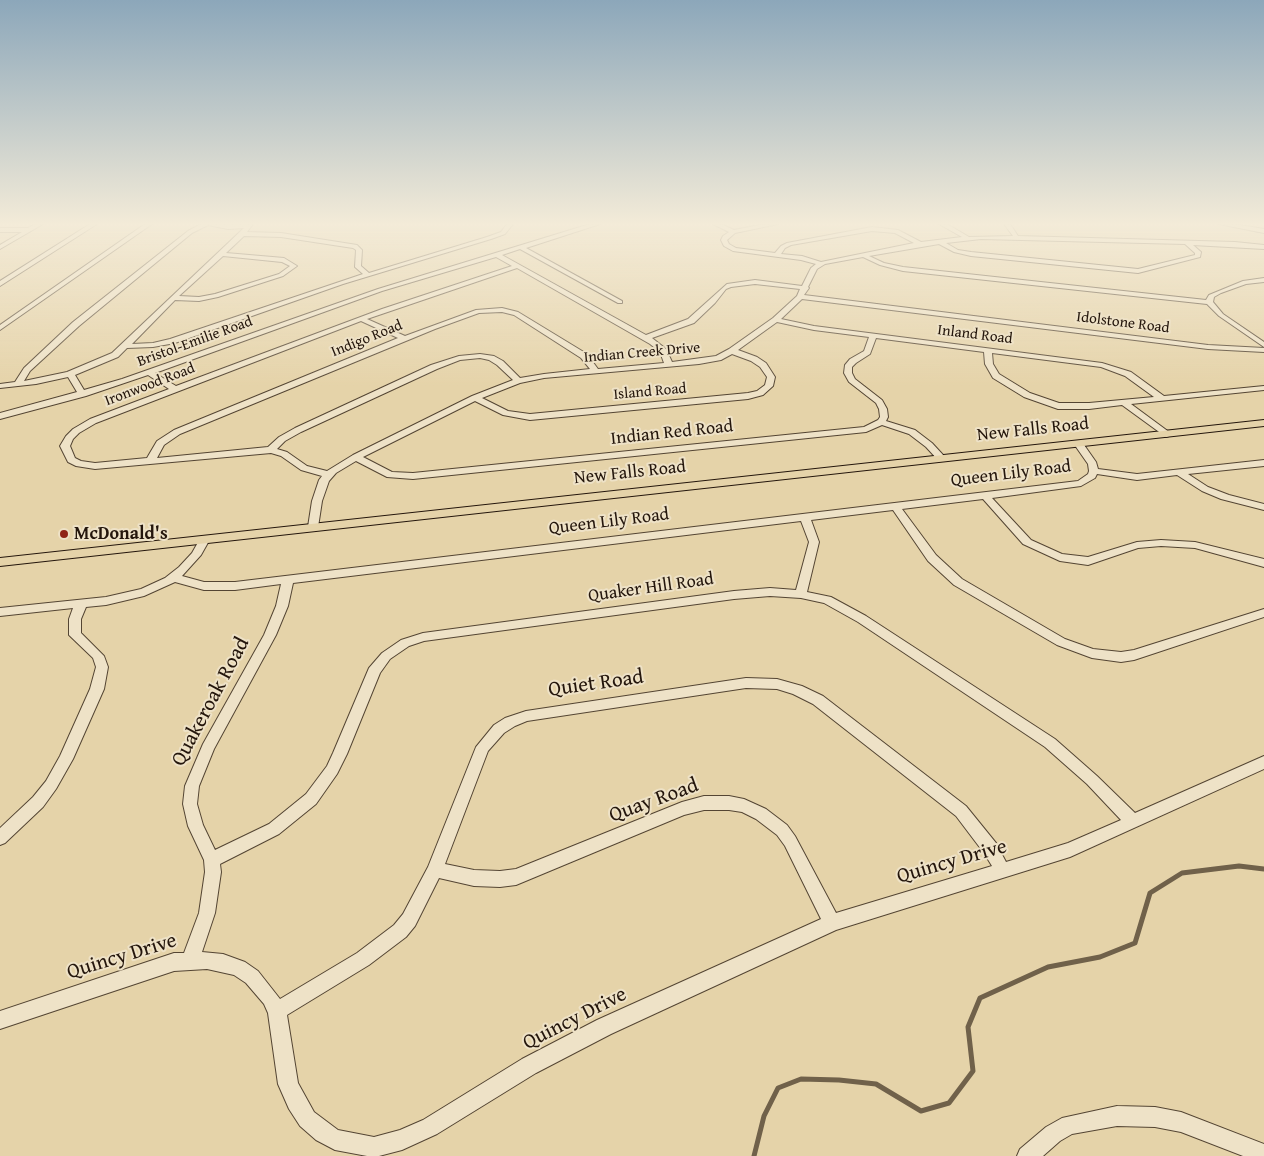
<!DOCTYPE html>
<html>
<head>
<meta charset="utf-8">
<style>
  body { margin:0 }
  canvas { display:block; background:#e5d3a9 }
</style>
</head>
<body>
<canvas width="1264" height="1156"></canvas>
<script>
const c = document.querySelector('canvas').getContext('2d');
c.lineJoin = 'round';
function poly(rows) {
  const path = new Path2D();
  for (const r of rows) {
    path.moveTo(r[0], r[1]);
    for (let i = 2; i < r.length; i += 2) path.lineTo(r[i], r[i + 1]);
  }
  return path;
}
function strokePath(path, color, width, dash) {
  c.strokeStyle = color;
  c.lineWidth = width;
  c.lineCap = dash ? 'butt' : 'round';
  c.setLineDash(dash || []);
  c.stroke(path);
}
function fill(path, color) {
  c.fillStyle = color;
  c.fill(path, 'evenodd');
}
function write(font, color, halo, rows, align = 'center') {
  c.font = font + ' "Gentium Book Plus",serif';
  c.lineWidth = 4;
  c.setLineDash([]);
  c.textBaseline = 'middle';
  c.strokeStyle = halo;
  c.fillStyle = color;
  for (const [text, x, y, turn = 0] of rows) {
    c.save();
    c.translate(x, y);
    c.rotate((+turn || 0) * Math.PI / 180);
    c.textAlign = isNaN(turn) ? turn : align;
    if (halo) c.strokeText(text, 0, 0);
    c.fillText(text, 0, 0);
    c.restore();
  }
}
const stream = poly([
  [754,1156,764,1116,778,1088,801,1079,839,1080,876,1084,921,1111,949,1103,973,1071,968,1027,980,998,1048,967,1100,957,1135,943,1150,893,1182,873,1239,866,1264,869]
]);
const minor = poly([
  [35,224,43,224,0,249,0,245,22,232,0,232,0,228,28,228,35,224],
  [90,224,97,224,0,286,0,281,90,224],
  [145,224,152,224,0,330,0,325,145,224],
  [201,224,253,224,247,232,281,233,357,245,362,250,361,266,369,273,487,237,501,232,507,224,513,224,505,234,491,239,343,284,175,343,153,347,127,348,118,357,75,375,84,390,122,379,378,289,590,224,600,224,526,248,622,301,622,303,618,303,520,249,502,255,646,335,688,319,727,284,755,280,802,286,811,268,816,264,801,260,733,251,724,246,721,240,723,236,729,232,713,224,721,224,734,230,765,224,778,224,735,233,727,240,729,244,736,248,775,253,781,246,787,243,872,227,898,230,921,242,962,237,939,224,947,224,969,237,1013,236,1004,224,1010,224,1018,236,1235,242,1264,245,1264,249,1193,245,1201,252,1200,257,1138,273,971,256,954,252,939,244,869,256,884,263,903,267,1206,300,1209,295,1243,281,1264,278,1264,282,1246,284,1221,293,1214,297,1213,302,1223,314,1264,342,1264,347,1219,316,1207,304,903,271,880,265,863,257,825,264,817,269,808,287,809,288,804,295,1208,345,1264,348,1264,352,1208,349,802,299,781,319,814,326,1102,363,1131,372,1164,396,1264,386,1264,390,1131,404,1169,432,1169,436,1166,437,1122,405,1089,409,1058,409,1024,397,993,378,985,364,984,352,876,338,870,354,856,363,852,367,852,373,855,379,882,400,887,409,888,417,886,421,915,430,932,443,944,456,944,460,938,460,926,447,909,434,882,425,866,432,413,479,387,477,356,461,336,473,329,481,322,501,318,527,313,530,308,527,312,501,319,480,322,476,301,470,281,456,271,453,95,469,76,466,68,462,60,446,66,436,73,429,90,419,169,389,148,375,86,396,0,419,0,413,77,392,68,377,36,384,0,388,0,384,15,382,24,368,73,322,188,231,201,224],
  [208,225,228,229,244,228,112,353,67,372,24,381,30,371,79,326,192,233,208,225],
  [872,231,895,233,914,243,821,262,802,256,781,254,785,248,791,245,872,231],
  [244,236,281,237,353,248,356,250,355,267,363,274,170,339,153,343,132,344,175,300,199,301,218,297,283,276,297,266,284,258,226,253,244,236],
  [981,239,1185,244,1195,253,1195,255,1138,269,971,252,958,250,946,243,981,239],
  [223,256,282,262,290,266,279,274,215,294,199,297,179,296,223,256],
  [496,257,512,266,382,309,176,386,155,373,382,291,496,257],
  [517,268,650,344,660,352,664,363,598,369,587,354,518,312,502,308,476,310,405,336,367,319,517,268],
  [755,284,800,289,797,296,773,318,729,349,716,356,672,362,666,349,652,338,694,323,715,303,726,289,731,287,755,284],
  [502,312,514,315,581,358,590,369,544,374,520,378,503,361,494,356,480,354,459,356,431,365,295,428,279,437,268,447,157,458,164,445,180,434,435,329,479,313,502,312],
  [361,321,398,338,174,430,157,441,147,458,95,463,81,461,75,458,70,446,73,439,79,433,96,423,361,321],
  [777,322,814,330,869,337,864,351,850,359,845,365,844,373,849,382,876,403,879,409,880,417,878,420,864,427,413,473,392,472,363,457,475,401,503,415,530,420,748,399,763,395,773,386,775,377,766,363,757,357,738,350,777,322],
  [992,353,1101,367,1125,376,1154,397,1089,403,1059,403,1030,393,999,374,993,364,992,353],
  [732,354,751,361,760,367,767,377,765,385,757,391,748,393,530,414,508,411,482,398,520,383,544,378,699,364,721,360,732,354],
  [480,358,489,360,497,365,513,380,472,396,353,455,327,471,307,466,287,452,277,449,285,441,301,432,437,369,460,360,480,358],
  [1219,224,1234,224,1264,229,1264,233,1219,224],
  [1079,441,1082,442,1096,462,1098,469,1137,474,1264,460,1264,466,1188,474,1208,487,1229,495,1264,504,1264,510,1221,499,1202,491,1177,475,1137,480,1097,474,1095,478,1081,486,992,498,1031,540,1062,554,1088,557,1137,542,1161,540,1195,542,1264,559,1264,567,1195,548,1161,546,1138,548,1088,565,1060,561,1023,544,983,499,902,509,936,555,962,579,1065,639,1093,649,1121,652,1134,650,1264,609,1264,617,1134,660,1121,662,1092,658,1057,645,954,585,928,561,893,510,811,520,819,542,807,592,831,597,866,616,1055,739,1097,776,1135,813,1264,756,1264,769,1070,857,836,930,611,1034,536,1073,437,1134,402,1150,379,1156,367,1156,335,1150,316,1140,300,1126,289,1109,278,1084,268,1013,264,1004,246,983,234,975,207,969,174,971,0,1029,0,1011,174,953,184,953,199,913,205,872,204,860,188,826,183,804,185,786,203,744,264,635,276,606,281,584,235,590,204,590,175,582,144,596,106,605,86,607,81,619,81,633,104,656,108,667,104,689,73,759,56,789,43,807,5,843,0,845,0,828,33,797,46,781,60,756,90,689,96,667,93,658,69,635,69,619,73,608,0,616,0,608,106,597,141,589,165,578,179,567,192,553,201,537,205,536,210,539,201,555,182,576,204,582,235,582,1078,481,1088,474,1089,471,1088,464,1074,444,1079,441],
  [801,521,809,542,796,590,770,588,734,591,423,633,401,640,382,653,369,668,333,753,327,766,306,794,269,824,215,850,203,825,197,804,199,786,214,749,276,635,288,606,293,583,801,521],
  [770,596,801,598,824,603,858,622,1045,747,1087,784,1121,820,1068,843,1006,862,996,843,966,806,823,696,802,686,777,679,746,678,526,711,505,718,494,725,476,747,428,867,403,914,394,925,357,953,280,999,258,971,245,962,223,954,202,952,215,913,221,872,220,864,279,834,316,804,337,774,347,754,380,673,390,659,409,646,424,641,734,599,770,596],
  [746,688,777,689,793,694,813,704,956,816,984,853,992,866,836,913,795,836,787,825,766,809,744,799,729,796,704,796,682,802,516,869,500,871,474,870,445,864,488,751,504,733,515,726,527,721,746,688],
  [704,810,729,810,742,812,756,819,777,835,785,846,821,919,597,1020,522,1059,423,1120,400,1130,374,1137,338,1130,314,1112,298,1083,287,1015,369,965,406,937,415,926,439,878,474,886,500,887,516,885,684,815,704,810],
  [1117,1106,1155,1107,1181,1112,1264,1144,1264,1156,1243,1156,1181,1132,1155,1127,1117,1126,1072,1134,1060,1141,1043,1156,1017,1156,1020,1149,1046,1127,1062,1118,1117,1106]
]);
const major = poly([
  [1264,420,1264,426,0,566,0,558,1264,420]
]);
const markers = [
  [64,534,5,"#8f2418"]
];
const farStreetnames = [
  ["Idolstone Road",1123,323,7],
  ["Inland Road",975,335,7],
  ["Indigo Road",367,339,-22],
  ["Bristol-Emilie Road",195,342,-20],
  ["Indian Creek Drive",642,353,-5],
  ["Ironwood Road",150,385,-21],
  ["Island Road",650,392,-5]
];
const streetNames = [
  ["New Falls Road",1033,430,-6],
  ["Indian Red Road",672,433,-6],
  ["New Falls Road",630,473,-6],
  ["Queen Lily Road",1011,474,-7],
  ["Queen Lily Road",609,522,-7],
  ["Quaker Hill Road",651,588,-8]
];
const poiNames = [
  ["McDonald's",74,534]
];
const nearStreetnames = [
  ["Quiet Road",596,684,-8],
  ["Quakeroak Road",211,702,-62],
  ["Quay Road",654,801,-20],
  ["Quincy Drive",952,862,-16],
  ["Quincy Drive",122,957,-17],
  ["Quincy Drive",575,1019,-27]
];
strokePath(stream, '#70614a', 5);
strokePath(minor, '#544533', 2);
strokePath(major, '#24160c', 2);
fill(minor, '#eee2c7');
fill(major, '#e5d3a9');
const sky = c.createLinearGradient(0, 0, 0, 386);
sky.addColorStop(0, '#8ca7ba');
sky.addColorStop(0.58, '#f3ebd8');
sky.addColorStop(1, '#f3ebd800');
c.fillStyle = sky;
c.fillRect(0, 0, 1264, 386);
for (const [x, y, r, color] of markers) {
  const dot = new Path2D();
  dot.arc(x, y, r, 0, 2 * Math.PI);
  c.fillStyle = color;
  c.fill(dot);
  strokePath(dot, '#eee2c7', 2);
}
write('15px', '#24160c', '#eee2c7', farStreetnames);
write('18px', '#24160c', '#eee2c7', streetNames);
write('bold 18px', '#24160c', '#eee2c7', poiNames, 'left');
write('21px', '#24160c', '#eee2c7', nearStreetnames);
</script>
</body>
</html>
